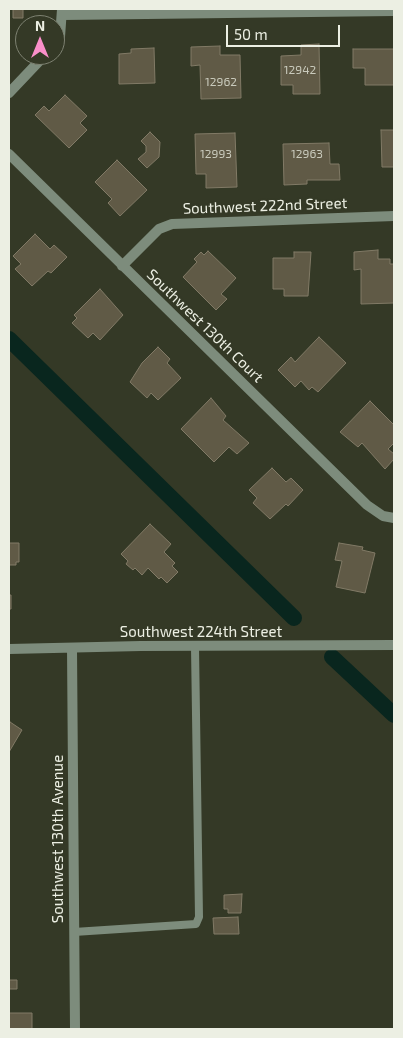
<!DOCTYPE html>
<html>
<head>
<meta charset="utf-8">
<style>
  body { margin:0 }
  #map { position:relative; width:403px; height:1038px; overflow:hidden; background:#343926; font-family:"Exo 2",sans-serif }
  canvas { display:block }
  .frame { position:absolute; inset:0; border:10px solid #ecefe3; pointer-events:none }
  .north { position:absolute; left:15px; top:15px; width:50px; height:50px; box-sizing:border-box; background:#343926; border:1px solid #7e8272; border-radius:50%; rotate:0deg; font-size:14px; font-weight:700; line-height:20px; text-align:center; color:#ecefe3 }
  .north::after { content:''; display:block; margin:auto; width:18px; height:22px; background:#f98fc9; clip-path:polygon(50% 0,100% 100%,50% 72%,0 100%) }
  .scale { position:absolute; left:226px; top:25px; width:114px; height:22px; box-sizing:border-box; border:2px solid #ecefe3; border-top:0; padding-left:6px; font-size:15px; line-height:18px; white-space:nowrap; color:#ecefe3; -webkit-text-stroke:4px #343926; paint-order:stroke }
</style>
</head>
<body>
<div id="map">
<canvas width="403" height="1038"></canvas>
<div class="frame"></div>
<div class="north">N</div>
<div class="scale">50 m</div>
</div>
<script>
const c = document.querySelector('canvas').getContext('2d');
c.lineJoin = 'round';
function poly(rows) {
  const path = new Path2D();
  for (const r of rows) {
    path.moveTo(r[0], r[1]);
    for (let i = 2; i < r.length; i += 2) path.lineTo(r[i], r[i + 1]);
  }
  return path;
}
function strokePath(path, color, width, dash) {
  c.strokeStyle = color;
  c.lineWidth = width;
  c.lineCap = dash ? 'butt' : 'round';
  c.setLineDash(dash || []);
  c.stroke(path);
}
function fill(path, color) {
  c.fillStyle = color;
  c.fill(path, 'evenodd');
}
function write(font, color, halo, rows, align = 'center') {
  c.font = font + ' "Exo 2",sans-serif';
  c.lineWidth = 4;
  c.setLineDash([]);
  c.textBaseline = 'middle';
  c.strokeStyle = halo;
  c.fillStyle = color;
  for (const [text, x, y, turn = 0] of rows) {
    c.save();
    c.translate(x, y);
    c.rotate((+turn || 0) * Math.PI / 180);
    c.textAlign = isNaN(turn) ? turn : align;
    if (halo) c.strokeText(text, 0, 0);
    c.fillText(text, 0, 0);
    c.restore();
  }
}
const canal = poly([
  [9,339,294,618],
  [332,657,394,715]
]);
const building = poly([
  [13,9,23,9,23,18,13,18,13,9],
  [319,44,320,94,293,94,293,85,281,85,281,56,301,55,301,45,319,44],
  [220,46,220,55,240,55,241,98,201,99,200,65,191,66,191,47,220,46],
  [154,48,155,83,119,84,119,54,131,53,131,49,154,48],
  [353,49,394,49,394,85,365,85,365,68,353,68,353,49],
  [65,95,87,116,80,123,87,130,69,148,35,115,44,106,49,111,65,95],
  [381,130,394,130,394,167,382,167,381,130],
  [150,132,160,142,159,157,147,168,138,159,146,152,146,146,141,141,150,132],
  [235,133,237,187,206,188,206,174,196,174,195,134,235,133],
  [329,143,330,164,339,164,340,180,307,180,307,184,284,185,283,144,329,143],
  [117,160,147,190,120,216,108,203,112,199,95,182,117,160],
  [35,234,50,249,54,245,67,257,51,273,48,271,32,286,15,269,21,264,13,256,35,234],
  [378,250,378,259,390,259,390,264,394,264,394,303,361,304,361,269,354,270,354,252,378,250],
  [208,251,236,278,221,294,227,299,216,310,183,277,197,262,194,259,201,252,204,255,208,251],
  [294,252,311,252,308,296,284,296,284,289,273,289,273,258,294,258,294,252],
  [100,289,123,315,100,340,93,333,88,338,72,323,77,318,74,315,100,289],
  [319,337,346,363,318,392,312,387,309,390,301,381,295,387,278,370,291,357,295,362,319,337],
  [158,347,170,359,167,363,181,378,158,400,151,393,147,398,130,382,142,363,158,347],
  [211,398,226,416,223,420,249,443,237,454,229,447,214,462,181,429,211,398],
  [370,401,394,425,394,443,388,449,394,454,394,459,385,469,362,443,358,447,340,432,370,401],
  [272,468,286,482,291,478,303,490,288,506,286,504,270,519,253,503,257,498,249,490,272,468],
  [150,524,171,544,164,552,175,563,172,566,178,572,167,583,161,577,159,579,148,568,142,575,135,568,133,570,126,564,128,561,121,554,150,524],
  [9,543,19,543,19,562,16,562,16,565,9,565,9,543],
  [339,543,363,547,362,550,375,553,365,593,336,587,342,561,335,560,339,543],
  [9,595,11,595,11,609,9,609,9,595],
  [10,722,22,730,9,752,9,725,10,722],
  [242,894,241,913,228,913,228,909,224,909,224,895,242,894],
  [238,917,239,934,214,934,213,918,238,917],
  [9,980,17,980,17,989,9,989,9,980],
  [9,1013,32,1013,32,1029,9,1029,9,1013]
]);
const lane = poly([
  [74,932,196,924,199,917,195,647]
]);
const street = poly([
  [63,15,394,11],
  [55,43,60,37,62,9],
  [9,93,45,55],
  [9,154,367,505,383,516,394,518],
  [122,266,159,229,172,224,394,216],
  [9,649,141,646,394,645],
  [72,649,75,1029]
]);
const numberNames = [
  ["12942",300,70],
  ["12962",221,82],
  ["12993",216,154],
  ["12963",307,154]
];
const streetNames = [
  ["Southwest 222nd Street",265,206,-2],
  ["Southwest 130th Court",205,326,44],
  ["Southwest 224th Street",201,632],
  ["Southwest 130th Avenue",58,839,-90]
];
strokePath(canal, '#09261e', 16);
fill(building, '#605a46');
strokePath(building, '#817a66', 1);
strokePath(lane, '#7d8c7c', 8);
strokePath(street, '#7d8c7c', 10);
write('12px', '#c9cabc', null, numberNames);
write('15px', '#ecefe3', '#343926', streetNames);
</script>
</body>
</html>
